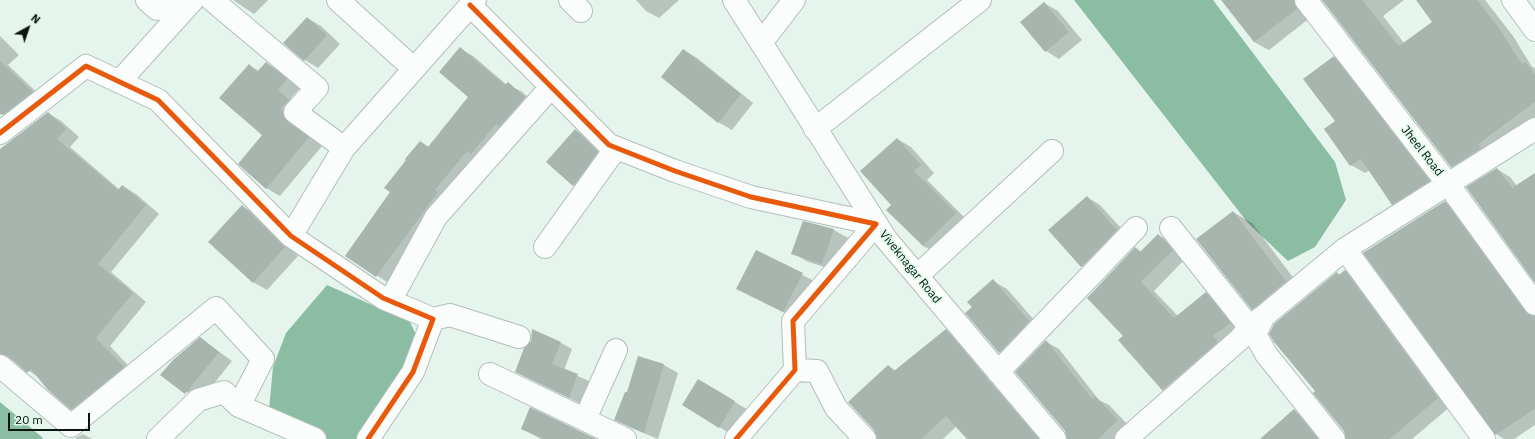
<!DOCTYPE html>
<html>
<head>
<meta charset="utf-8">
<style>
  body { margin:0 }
  #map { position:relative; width:1535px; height:439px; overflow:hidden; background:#e5f4ec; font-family:"IBM Plex Sans",sans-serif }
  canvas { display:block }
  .north { position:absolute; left:8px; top:8px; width:40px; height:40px; -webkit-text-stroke:3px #dffaeb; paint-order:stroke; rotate:40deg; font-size:11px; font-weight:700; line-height:16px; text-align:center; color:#0b1510 }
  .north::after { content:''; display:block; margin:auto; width:14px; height:18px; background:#0b1510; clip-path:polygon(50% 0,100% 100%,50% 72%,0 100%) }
  .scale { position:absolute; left:8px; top:413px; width:82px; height:18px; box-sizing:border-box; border:2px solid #0b1510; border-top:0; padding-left:5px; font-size:12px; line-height:14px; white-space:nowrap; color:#0b1510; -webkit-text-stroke:3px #dffaeb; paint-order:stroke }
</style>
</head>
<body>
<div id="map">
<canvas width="1535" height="439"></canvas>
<div class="north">N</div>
<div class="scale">20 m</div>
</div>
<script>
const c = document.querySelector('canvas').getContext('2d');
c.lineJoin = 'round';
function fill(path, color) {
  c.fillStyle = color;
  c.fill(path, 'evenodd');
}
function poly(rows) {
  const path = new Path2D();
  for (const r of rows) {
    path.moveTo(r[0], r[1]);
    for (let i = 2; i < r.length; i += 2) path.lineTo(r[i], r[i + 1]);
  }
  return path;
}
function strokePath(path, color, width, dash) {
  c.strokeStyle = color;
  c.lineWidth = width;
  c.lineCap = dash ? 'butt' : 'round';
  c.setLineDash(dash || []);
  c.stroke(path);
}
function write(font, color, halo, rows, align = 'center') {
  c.font = font + ' "IBM Plex Sans",sans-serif';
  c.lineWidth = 3.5;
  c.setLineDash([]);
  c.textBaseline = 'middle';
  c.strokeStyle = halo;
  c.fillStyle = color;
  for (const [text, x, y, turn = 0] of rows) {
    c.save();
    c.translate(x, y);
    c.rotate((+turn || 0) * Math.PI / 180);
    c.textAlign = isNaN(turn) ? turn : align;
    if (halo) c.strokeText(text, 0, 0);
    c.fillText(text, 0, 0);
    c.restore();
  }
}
const water = poly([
  [1074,0,1213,0,1335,162,1346,200,1315,247,1288,261,1248,223],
  [327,285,410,322,417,337,403,379,362,439,321,439,269,410,273,367,286,333],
  [0,402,43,438,42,439,0,439]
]);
const shadow = poly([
  [233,0,268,0,254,14],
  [636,0,679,0,659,18,646,11],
  [1235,0,1311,0,1311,17,1269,50,1254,42],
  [1323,0,1404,0,1383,16,1404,43,1433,22,1417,0,1485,0,1513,36,1532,67,1535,68,1535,121,1466,175,1452,167],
  [1044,3,1058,11,1082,40,1059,59,1046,51,1021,22],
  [307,18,321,26,340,44,318,68,305,60],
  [0,36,19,55,8,65,45,100,16,123,0,112],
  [460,49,473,56,507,85,521,91,538,106,390,284,347,256,391,192,420,142,429,147,470,97],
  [684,50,697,58,753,103,732,130,718,122],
  [1334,57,1347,65,1443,189,1406,212,1393,204,1370,170,1365,173,1351,165,1337,121],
  [266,63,280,71,300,88,291,98,302,108,297,126,322,146,280,196,266,188,263,135,249,65,259,71],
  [48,113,61,121,79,137,70,147,120,190,123,186,136,194,159,214,111,272,146,302,110,346,137,375,85,417,72,409,41,379,16,362,0,354,0,151],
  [575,130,589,138,611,160,587,193,574,185,547,162],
  [897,139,911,147,934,173,927,180,969,222,937,253,923,246,892,205],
  [1497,169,1510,177,1517,186,1535,175,1535,281],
  [1087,197,1100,205,1130,238,1095,274,1082,266,1049,230],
  [1445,202,1458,210,1535,316,1535,425,1514,439,1504,439,1496,434,1365,253],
  [242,206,256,214,298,256,267,290,253,282],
  [1233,212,1252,223,1304,292,1271,319,1252,309],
  [804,222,834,230,848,238,836,271,806,261,793,253],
  [1158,235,1172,243,1186,258,1154,291,1178,316,1206,293,1219,301,1244,331,1176,398,1162,390,1124,336,1136,248,1142,252],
  [756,251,816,282,797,319,751,296],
  [1345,271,1358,279,1451,406,1412,439,1347,439,1337,273,1340,275],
  [993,281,1007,289,1042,329,1013,360,999,352],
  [946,330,959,338,1045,439,969,439,957,426,943,439,878,439,889,366,896,371],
  [200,338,232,361,200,401,162,375],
  [1046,342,1059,349,1099,400,1109,405,1131,428,1120,439,1068,439],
  [561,343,572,349,564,370,589,381,581,404,516,372],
  [638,358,664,365,678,373,658,439,629,427,616,420,628,394],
  [712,388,748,410,733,435,719,427],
  [1294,411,1308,419,1324,439,1261,439],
  [522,429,593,439,541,439],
  [83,434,92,439,74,439]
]);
const building = poly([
  [1221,0,1294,0,1297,9,1254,42],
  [1322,0,1362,0,1399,46,1432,22,1416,0,1477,0,1498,27,1522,64,1525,62,1535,74,1535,102,1478,144,1481,148,1451,167],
  [1044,2,1069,32,1045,52,1020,22],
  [307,17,327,35,304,61,283,43],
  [460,47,505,85,508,82,525,97,499,127,496,124,471,154,467,151,435,190,438,192,376,277,345,256,390,192,384,188,406,160,405,159,420,141,428,147,468,97,439,72],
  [683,49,741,94,718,123,661,77],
  [1334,56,1430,181,1392,205,1361,159,1350,166,1324,129,1335,121,1303,79],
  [0,61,33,92,2,115,0,114],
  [266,62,287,79,278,90,289,100,281,108,284,117,309,137,266,189,238,164,262,135,219,98,249,64,257,72],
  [48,112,66,129,57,139,118,190,122,185,146,205,98,264,133,293,96,338,124,367,71,410,48,390,31,369,27,373,8,356,0,354,0,149],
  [575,129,598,152,573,186,546,162],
  [897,138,921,165,914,171,956,213,923,246,886,210,891,205,860,171],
  [1497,168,1512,188,1535,173,1535,283,1466,187],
  [1087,196,1117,230,1081,267,1048,230],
  [1445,201,1525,311,1530,315,1535,316,1535,409,1495,435,1363,253],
  [242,205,285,247,253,283,208,242],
  [1233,211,1286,281,1252,310,1196,239],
  [803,221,834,229,822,264,791,254],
  [1158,234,1173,250,1141,282,1174,318,1206,292,1231,323,1213,336,1218,342,1162,390,1118,340,1123,336,1087,298,1135,247,1140,252],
  [756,250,803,273,783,312,736,289],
  [1345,270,1438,398,1390,439,1346,439,1344,431,1313,393,1315,391,1274,342,1269,334,1274,324,1337,272,1339,275],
  [993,279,1029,321,999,353,965,313,972,307,967,302],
  [532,329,561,342,552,364,578,374,569,398,515,372,524,348,531,341],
  [946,329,989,381,1039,439,967,439,946,416,921,439,877,439,874,430,848,402,888,365,894,371],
  [200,337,219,352,185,394,160,375,173,360],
  [1046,340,1092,399,1095,396,1118,420,1098,439,1067,439,1065,431,1015,372],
  [638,356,664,364,644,433,614,420,625,392,627,392],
  [698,379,735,401,719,428,682,405],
  [530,407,596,439,544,439,521,429],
  [1294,409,1318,439,1260,439]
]);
const minor = poly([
  [147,0,157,9,179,0],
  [212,0,317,88,295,112,344,148],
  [338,0,414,69],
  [570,0,581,11],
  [734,0,886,239,1055,439],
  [1306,0,1448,184,1535,304],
  [1513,0,1535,30],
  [470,5,609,145,675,171,751,197,876,224,793,321,795,370,736,439],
  [761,43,794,0],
  [119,82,193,0],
  [815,129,980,0],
  [0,133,86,66,158,100,291,236,383,298,433,319,413,372,368,439],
  [1171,228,1255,334],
  [291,236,344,148,475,0],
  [545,247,616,148],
  [1345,249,1484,439],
  [917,276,1052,151],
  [390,301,436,217,551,87],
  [433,319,450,315,519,337],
  [0,366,71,426,216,308,263,359,239,406,315,439],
  [795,370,817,371,836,408,865,439],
  [998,372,1136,228],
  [490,374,625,439],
  [585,419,616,350],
  [158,439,198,400,224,392,239,406],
  [1126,439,1240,339,1250,327,1261,318],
  [1334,439,1266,354,1255,334,1264,316,1345,249,1535,129]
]);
const cycleway = poly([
  [470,5,609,145,675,171,751,197,876,224,793,321,795,370,736,439],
  [0,133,86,66,158,100,291,236,383,298,433,319,413,372,368,439]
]);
const streetNames = [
  ["Jheel Road",1422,151,52],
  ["Viveknagar Road",910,267,51]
];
fill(water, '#8abda3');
fill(shadow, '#0003');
fill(building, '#a8b4ae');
strokePath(minor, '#b3bfb8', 24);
strokePath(minor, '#fbfdfc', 22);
strokePath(cycleway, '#e8590c', 5);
write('12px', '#0b1510', '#dffaeb', streetNames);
</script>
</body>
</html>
